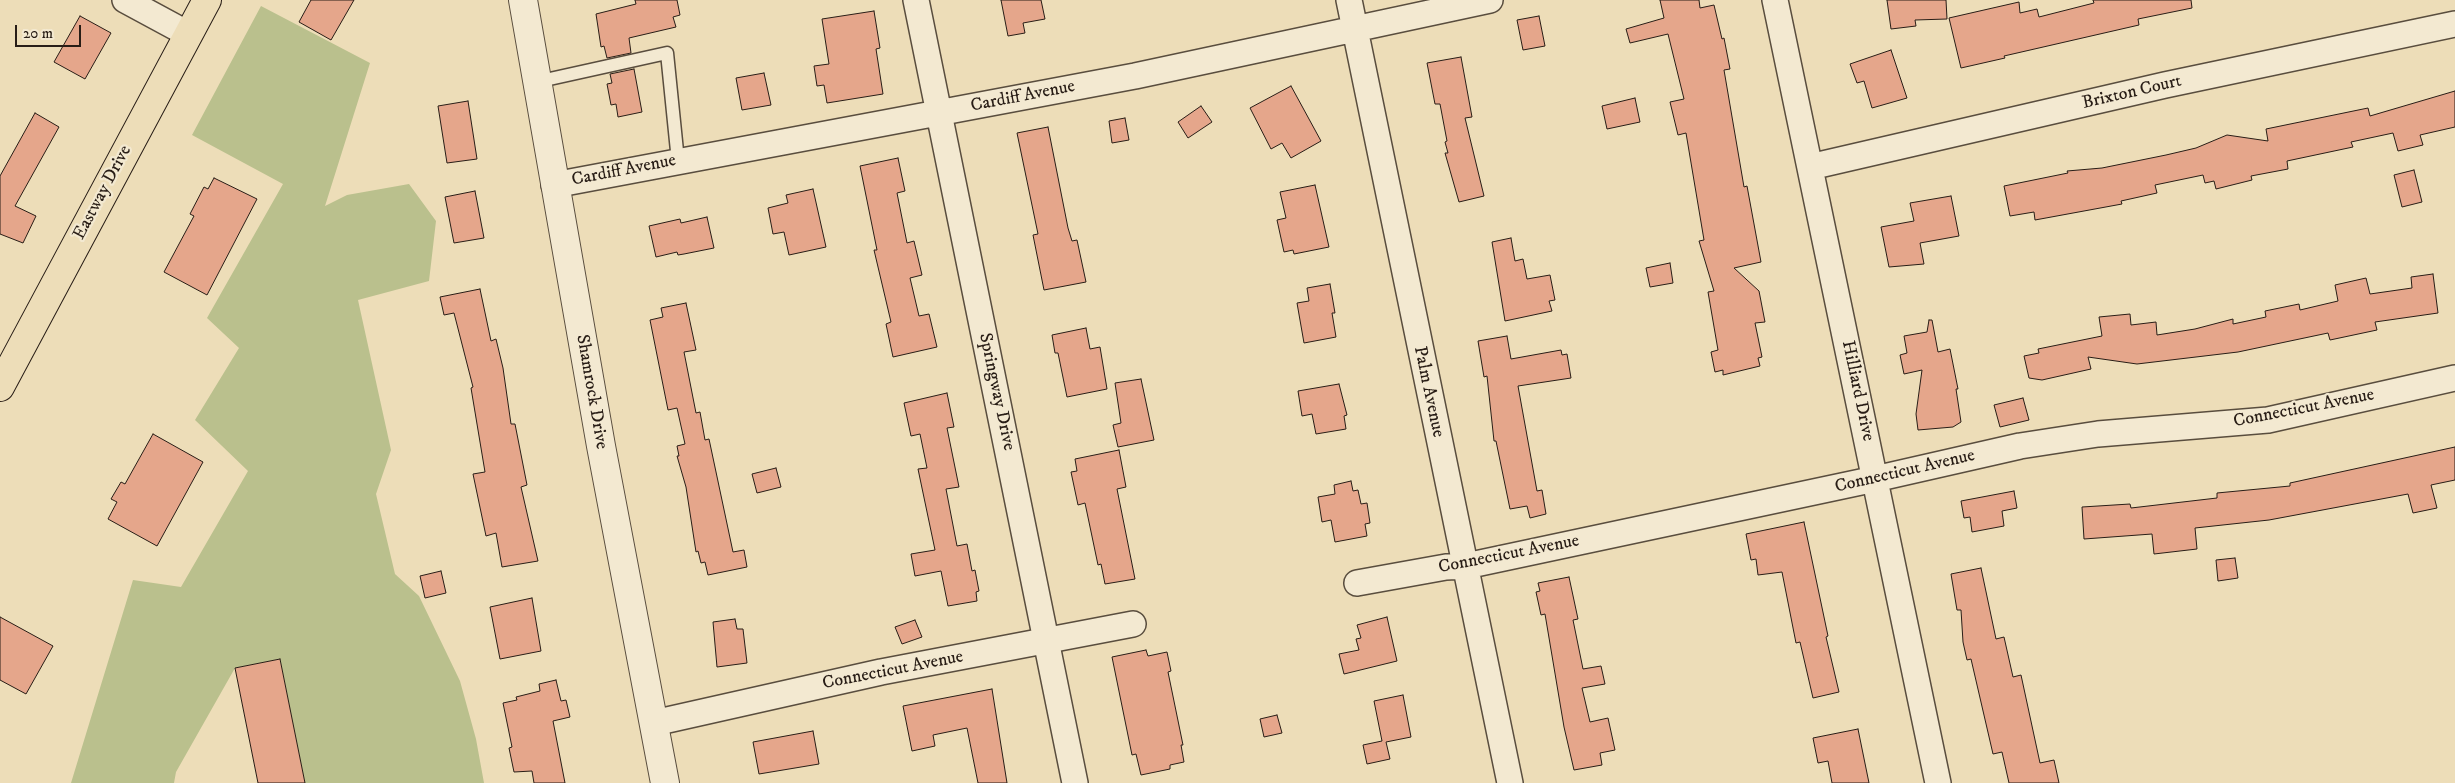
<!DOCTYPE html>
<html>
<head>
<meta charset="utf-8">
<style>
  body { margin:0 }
  #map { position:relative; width:2455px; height:783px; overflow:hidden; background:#edddb8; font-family:"IM FELL DW Pica",serif }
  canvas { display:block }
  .scale { position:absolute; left:15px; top:25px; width:66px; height:22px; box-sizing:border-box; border:2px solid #281d16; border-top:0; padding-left:6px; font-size:15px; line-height:18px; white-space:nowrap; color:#281d16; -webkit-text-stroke:4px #f3e9d1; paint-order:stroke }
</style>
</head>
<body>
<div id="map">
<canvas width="2455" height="783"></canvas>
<div class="scale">20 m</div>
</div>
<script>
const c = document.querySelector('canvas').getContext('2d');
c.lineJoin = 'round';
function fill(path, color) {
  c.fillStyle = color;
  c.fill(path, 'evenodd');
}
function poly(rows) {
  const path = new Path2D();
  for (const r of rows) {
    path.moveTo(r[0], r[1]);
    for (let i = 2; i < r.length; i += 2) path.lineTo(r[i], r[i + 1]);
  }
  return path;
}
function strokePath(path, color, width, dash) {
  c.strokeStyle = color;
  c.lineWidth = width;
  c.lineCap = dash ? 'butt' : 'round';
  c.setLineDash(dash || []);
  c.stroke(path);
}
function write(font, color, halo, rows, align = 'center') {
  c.font = font + ' "IM FELL DW Pica",serif';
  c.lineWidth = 4.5;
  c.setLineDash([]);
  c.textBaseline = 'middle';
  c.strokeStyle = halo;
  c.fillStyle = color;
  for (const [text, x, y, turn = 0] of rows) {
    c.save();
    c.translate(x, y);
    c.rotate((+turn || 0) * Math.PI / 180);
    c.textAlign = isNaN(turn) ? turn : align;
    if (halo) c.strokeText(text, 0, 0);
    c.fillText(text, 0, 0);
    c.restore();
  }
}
const green = poly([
  [261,6,370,63,325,206,347,195,409,184,436,221,429,281,358,300,391,450,376,494,395,574,419,596,460,681,476,739,484,783,305,783,280,659,235,668,176,772,174,783,71,783,133,580,181,587,248,471,195,420,239,348,207,318,283,184,192,135]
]);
const building = poly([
  [311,0,354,0,331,40,299,22,311,0],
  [635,0,677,0,680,15,673,17,676,27,629,38,631,53,607,58,604,46,601,47,596,14,636,4,635,0],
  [1001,0,1041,0,1045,19,1023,23,1025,33,1008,36,1001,0],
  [1660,0,1699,0,1700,8,1714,5,1722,39,1724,38,1730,69,1724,70,1744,187,1747,186,1761,262,1734,268,1759,291,1765,322,1755,323,1762,357,1758,358,1760,366,1723,375,1723,370,1715,372,1711,352,1718,350,1708,292,1714,291,1699,241,1704,240,1686,133,1678,135,1670,102,1684,99,1668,34,1630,43,1626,29,1664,18,1660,0],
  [1887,0,1946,0,1947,19,1915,20,1916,26,1891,29,1887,0],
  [2093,0,2191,0,2192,8,2138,19,2139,25,2004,56,2005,58,1961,68,1949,18,2019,2,2020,13,2037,9,2039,17,2094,3,2093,0],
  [874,11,880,48,876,49,883,94,827,103,824,85,817,86,814,66,829,64,822,19,874,11],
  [80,16,111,33,85,79,54,62,80,16],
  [1539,16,1545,46,1523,50,1517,20,1539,16],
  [1891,50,1907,98,1872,108,1864,81,1857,83,1850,64,1891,50],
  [1461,57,1472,117,1465,118,1484,196,1459,202,1445,153,1448,153,1445,142,1447,141,1440,104,1435,104,1427,63,1461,57],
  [634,69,642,112,618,117,616,104,611,105,607,84,612,83,610,74,634,69],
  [764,73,771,105,742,110,736,78,764,73],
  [1291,86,1321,141,1291,158,1282,143,1271,149,1250,108,1291,86],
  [2455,91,2455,127,2420,135,2423,145,2398,151,2393,133,2351,142,2353,147,2287,161,2288,169,2251,176,2252,180,2216,189,2214,181,2205,183,2203,175,2155,185,2157,193,2121,201,2122,204,2035,220,2034,212,2010,216,2004,186,2068,173,2067,171,2102,168,2166,155,2196,148,2227,135,2268,141,2266,129,2368,108,2370,116,2455,91],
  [1635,98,1640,122,1607,129,1602,106,1635,98],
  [468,101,477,159,447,163,438,106,468,101],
  [1201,106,1212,122,1188,138,1178,122,1201,106],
  [35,113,59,127,15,206,36,216,23,243,0,234,0,176,35,113],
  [1125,118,1129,140,1112,143,1109,121,1125,118],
  [1048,127,1068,228,1072,241,1077,240,1086,282,1044,290,1033,235,1038,234,1017,133,1048,127],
  [898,158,905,191,897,193,907,243,914,241,922,275,910,278,919,316,929,314,937,347,893,357,886,324,891,322,874,250,877,250,860,166,898,158],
  [2414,170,2422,202,2402,207,2394,175,2414,170],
  [214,178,257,199,207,295,164,272,194,216,190,214,204,187,208,189,214,178],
  [1315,185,1329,247,1294,254,1293,250,1284,252,1277,220,1286,218,1280,192,1315,185],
  [813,189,826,247,789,255,784,232,773,234,768,208,788,203,786,195,813,189],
  [475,191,484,238,454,243,445,197,475,191],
  [1951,196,1959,236,1920,243,1924,264,1889,267,1881,227,1914,221,1910,203,1951,196],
  [707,217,714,248,684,254,678,255,677,252,656,257,649,226,680,219,681,223,707,217],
  [1511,238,1515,261,1523,259,1527,279,1550,275,1555,300,1549,301,1552,311,1505,321,1492,242,1511,238],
  [1670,263,1673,283,1650,287,1646,268,1670,263],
  [2433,274,2438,313,2375,322,2377,330,2330,340,2328,333,2238,352,2137,364,2088,357,2091,369,2042,380,2029,378,2024,356,2039,353,2038,349,2102,336,2099,317,2130,314,2131,325,2156,322,2157,335,2195,329,2233,319,2233,324,2266,317,2265,311,2299,304,2300,310,2338,301,2335,285,2366,278,2370,294,2412,288,2411,277,2433,274],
  [1330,284,1335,313,1332,313,1336,337,1304,343,1297,303,1309,301,1307,288,1330,284],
  [480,289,491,341,496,339,503,368,511,424,515,424,527,485,521,487,538,561,502,567,496,533,486,536,473,474,485,472,471,388,473,387,454,313,444,315,440,297,480,289],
  [686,303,696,350,684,352,696,413,700,412,705,440,709,439,733,552,744,550,747,567,708,575,705,562,701,563,698,551,696,552,686,487,677,456,679,456,677,446,685,444,677,408,668,410,650,320,663,317,661,308,686,303],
  [1929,320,1932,320,1938,352,1950,349,1958,389,1956,389,1961,422,1953,427,1918,430,1916,414,1922,370,1904,374,1900,355,1907,353,1904,336,1927,332,1929,320],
  [1086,328,1090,349,1100,347,1107,389,1067,397,1058,353,1055,353,1052,335,1086,328],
  [1507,336,1511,359,1561,350,1562,355,1567,354,1571,378,1518,386,1537,491,1542,490,1546,514,1530,518,1527,506,1510,509,1496,441,1494,441,1487,376,1484,377,1478,341,1507,336],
  [1141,379,1154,440,1118,447,1113,425,1121,423,1115,383,1141,379],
  [1339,384,1347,415,1344,416,1346,429,1316,434,1312,414,1302,416,1298,391,1339,384],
  [947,393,954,427,947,428,959,487,946,489,957,546,967,544,972,571,975,570,979,591,976,592,977,601,948,606,941,571,915,576,911,554,935,550,918,469,927,468,920,434,911,436,904,403,947,393],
  [2023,398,2029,420,2000,427,1994,405,2023,398],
  [153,434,203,462,157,546,108,519,117,502,111,499,121,482,125,484,153,434],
  [2455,447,2455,480,2431,485,2437,508,2413,513,2408,494,2269,520,2195,528,2197,549,2154,554,2152,534,2084,539,2082,507,2130,504,2131,508,2217,498,2217,493,2290,486,2290,483,2455,447],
  [1119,450,1126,487,1117,489,1135,579,1105,584,1101,564,1098,565,1085,503,1078,505,1071,472,1077,471,1075,459,1119,450],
  [776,468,781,487,757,493,752,474,776,468],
  [1351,481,1353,491,1358,490,1361,504,1367,503,1370,523,1365,524,1367,536,1335,542,1331,520,1322,522,1318,497,1335,494,1334,485,1351,481],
  [2014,491,2017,508,2002,511,2004,526,1972,532,1970,517,1964,518,1961,501,2014,491],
  [1804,522,1828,636,1826,637,1839,692,1813,698,1800,642,1796,643,1782,572,1758,575,1756,559,1751,560,1746,534,1804,522],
  [2235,558,2238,578,2218,581,2216,560,2235,558],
  [1981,568,1996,639,2004,637,2013,677,2021,675,2040,763,2054,760,2059,783,2009,783,2002,752,1993,754,1971,659,1967,660,1963,642,1961,610,1957,610,1951,574,1981,568],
  [441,571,446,593,425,598,420,576,441,571],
  [1569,577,1578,619,1573,620,1583,669,1601,666,1605,684,1582,688,1590,722,1608,718,1615,750,1600,753,1602,765,1574,770,1564,727,1545,614,1541,615,1536,592,1540,591,1538,583,1569,577],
  [532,598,541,651,500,659,490,607,532,598],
  [0,617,53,646,26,694,0,680,0,617],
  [1387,617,1397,661,1344,674,1339,654,1359,650,1356,639,1361,638,1357,625,1387,617],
  [735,619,737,629,743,629,747,663,717,667,713,622,735,619],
  [915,620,922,637,902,644,895,627,915,620],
  [1146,650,1148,656,1167,652,1171,671,1168,672,1183,745,1181,745,1184,762,1170,765,1170,769,1141,775,1136,754,1132,755,1112,657,1146,650],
  [280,659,305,783,258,783,235,668,280,659],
  [556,680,561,701,566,700,570,717,553,721,565,783,534,783,532,771,514,772,509,748,512,747,503,703,517,700,516,697,540,691,539,684,556,680],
  [992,689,1007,783,978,783,967,728,933,735,935,746,912,751,903,706,992,689],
  [1403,695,1411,737,1386,742,1390,759,1367,764,1363,745,1382,741,1374,701,1403,695],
  [1277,715,1282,733,1264,737,1260,719,1277,715],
  [1858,729,1869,783,1832,783,1828,761,1818,763,1813,738,1858,729],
  [813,731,819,764,759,774,753,742,813,731]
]);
const service = poly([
  [536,82,667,53,678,161]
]);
const minor = poly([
  [125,0,188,34],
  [916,0,1075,783],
  [1349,0,1510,783],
  [1775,0,1938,783],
  [1810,167,2165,85,2455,24],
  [554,185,1135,76,1490,0],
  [1357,583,1446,567,1466,566,1875,479,2020,446,2098,434,2268,420,2455,378],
  [654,723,881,672,1133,624]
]);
const tertiary = poly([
  [523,0,601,446,665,783]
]);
const primary = poly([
  [0,387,207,0]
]);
const streetNames = [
  ["Brixton Court",2132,93,-13],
  ["Cardiff Avenue",1023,97,-11],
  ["Cardiff Avenue",624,171,-11],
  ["Eastway Drive",103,193,-62],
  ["Hilliard Drive",1857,391,78],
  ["Shamrock Drive",591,392,80],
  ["Springway Drive",996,392,78],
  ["Palm Avenue",1428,392,78],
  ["Connecticut Avenue",2304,409,-11],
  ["Connecticut Avenue",1905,472,-13],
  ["Connecticut Avenue",1509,555,-11],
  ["Connecticut Avenue",893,671,-11]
];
fill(green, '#bac08d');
fill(building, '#e5a68b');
strokePath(building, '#281d16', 1);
strokePath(service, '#594d3e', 15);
strokePath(minor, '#594d3e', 28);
strokePath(tertiary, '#594d3e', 30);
strokePath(primary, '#281d16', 30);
strokePath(service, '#f3e9d1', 12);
strokePath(minor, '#f3e9d1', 25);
strokePath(tertiary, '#f3e9d1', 28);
strokePath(primary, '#edddb8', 28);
write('18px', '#281d16', '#f3e9d1', streetNames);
</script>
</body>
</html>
